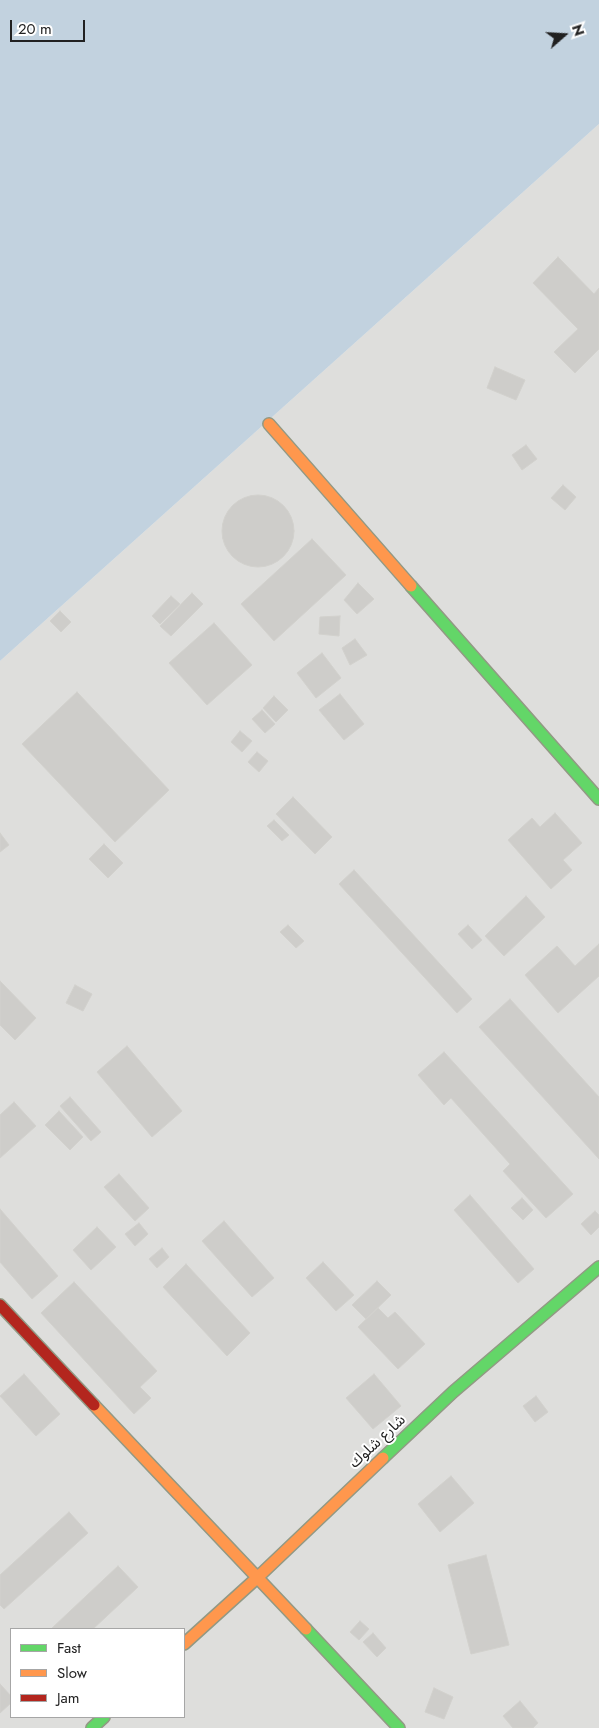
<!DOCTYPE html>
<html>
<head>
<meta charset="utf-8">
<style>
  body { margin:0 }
  #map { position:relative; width:599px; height:1728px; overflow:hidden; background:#efefeb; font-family:Jost,sans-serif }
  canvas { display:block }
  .legend { position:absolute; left:10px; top:1628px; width:175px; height:90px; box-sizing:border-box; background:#fff; border:1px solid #a6a6a6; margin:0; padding:6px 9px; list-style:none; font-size:15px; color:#212121 }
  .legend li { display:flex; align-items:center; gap:10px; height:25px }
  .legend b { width:25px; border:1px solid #a6a6a6 }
  .north { position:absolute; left:539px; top:10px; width:50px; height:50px; -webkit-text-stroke:4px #fff; paint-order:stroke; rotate:71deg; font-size:14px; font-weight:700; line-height:20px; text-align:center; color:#212121 }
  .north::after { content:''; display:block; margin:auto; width:18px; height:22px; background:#212121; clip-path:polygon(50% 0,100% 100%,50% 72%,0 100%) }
  .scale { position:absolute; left:10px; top:20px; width:75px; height:22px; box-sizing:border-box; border:2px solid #212121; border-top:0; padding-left:6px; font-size:15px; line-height:18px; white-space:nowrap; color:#212121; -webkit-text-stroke:4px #fff; paint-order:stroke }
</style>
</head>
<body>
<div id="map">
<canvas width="599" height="1728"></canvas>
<ul class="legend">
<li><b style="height:6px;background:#63d668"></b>Fast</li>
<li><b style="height:6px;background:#ff974d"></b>Slow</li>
<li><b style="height:6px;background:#b3261e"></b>Jam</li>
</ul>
<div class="north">N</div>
<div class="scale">20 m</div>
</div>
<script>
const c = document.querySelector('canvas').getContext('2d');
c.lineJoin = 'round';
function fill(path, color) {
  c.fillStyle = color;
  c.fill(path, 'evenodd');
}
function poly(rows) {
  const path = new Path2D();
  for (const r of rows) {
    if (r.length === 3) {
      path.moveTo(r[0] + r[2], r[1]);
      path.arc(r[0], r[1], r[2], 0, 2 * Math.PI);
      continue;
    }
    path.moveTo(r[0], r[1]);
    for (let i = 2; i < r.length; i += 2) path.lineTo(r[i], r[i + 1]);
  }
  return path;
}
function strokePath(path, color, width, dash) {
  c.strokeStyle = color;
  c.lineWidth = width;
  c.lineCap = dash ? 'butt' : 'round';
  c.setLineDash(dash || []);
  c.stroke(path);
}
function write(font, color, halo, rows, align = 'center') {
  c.font = font + ' Jost,"Noto Sans Arabic",sans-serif';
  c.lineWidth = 4;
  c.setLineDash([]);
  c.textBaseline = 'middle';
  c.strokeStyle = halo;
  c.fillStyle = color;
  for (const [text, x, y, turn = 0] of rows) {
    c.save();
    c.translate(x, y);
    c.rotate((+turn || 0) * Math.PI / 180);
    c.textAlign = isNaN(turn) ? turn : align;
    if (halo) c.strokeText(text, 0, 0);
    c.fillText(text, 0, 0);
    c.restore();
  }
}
const built = poly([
  [599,124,599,1728,0,1728,0,661],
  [11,1629,184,1629,184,1717,11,1717]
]);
const water = poly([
  [0,0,599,0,599,124,0,661]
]);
const building = poly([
  [558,257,594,294,599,288,599,349,575,373,554,352,578,329,533,283,558,257],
  [495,367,525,380,516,400,487,388,495,367],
  [526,445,537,459,522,470,512,455,526,445],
  [563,485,576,497,565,510,551,498,563,485],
  [258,531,36],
  [312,539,346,575,274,641,241,604,312,539],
  [358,583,374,599,357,614,344,600,358,583],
  [192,593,203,604,171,636,160,626,192,593],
  [171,596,180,604,160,624,152,616,171,596],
  [60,611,71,622,61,632,50,621,60,611],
  [340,616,339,636,319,634,320,617,340,616],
  [214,623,252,665,207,705,169,663,214,623],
  [355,639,367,655,350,665,342,648,355,639],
  [322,653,341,678,316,698,297,673,322,653],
  [77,692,169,790,115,842,22,744,77,692],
  [340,694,364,724,344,740,319,710,340,694],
  [274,696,288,710,276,722,263,708,274,696],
  [262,710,275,724,265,733,252,719,262,710],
  [240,731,252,741,242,752,231,742,240,731],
  [257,752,268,761,259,772,248,762,257,752],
  [293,797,332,837,315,854,276,814,293,797],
  [555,813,582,843,563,860,572,870,551,889,508,840,532,818,540,827,555,813],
  [274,820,289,835,282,841,267,826,274,820],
  [0,833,9,845,0,852,0,833],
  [104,844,123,863,108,878,89,859,104,844],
  [354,870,472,999,457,1013,339,884,354,870],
  [526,896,545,917,504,956,485,936,526,896],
  [288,925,304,941,296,948,280,932,288,925],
  [468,925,482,940,472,949,458,934,468,925],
  [599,944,599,976,558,1013,525,975,557,946,575,966,599,944],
  [0,981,36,1018,15,1040,0,1025,0,981],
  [75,985,92,994,83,1011,66,1003,75,985],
  [510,999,599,1097,599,1159,479,1027,510,999],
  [127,1046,182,1111,152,1137,97,1072,127,1046],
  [444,1052,573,1194,546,1218,503,1171,510,1164,451,1098,444,1105,418,1075,444,1052],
  [70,1097,101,1132,91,1141,60,1106,70,1097],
  [14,1102,36,1126,0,1158,0,1115,14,1102],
  [59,1111,83,1137,70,1150,45,1125,59,1111],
  [119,1174,149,1208,135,1221,104,1187,119,1174],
  [470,1195,534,1269,518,1283,454,1210,470,1195],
  [522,1198,533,1210,523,1220,511,1208,522,1198],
  [0,1209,58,1276,32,1299,0,1262,0,1209],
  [595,1211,599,1215,599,1227,591,1235,581,1224,595,1211],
  [224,1221,274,1278,252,1297,202,1241,224,1221],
  [139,1223,148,1234,135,1246,125,1234,139,1223],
  [97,1227,116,1247,91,1270,73,1250,97,1227],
  [162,1248,169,1257,157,1268,149,1259,162,1248],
  [323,1262,354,1295,336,1311,306,1278,323,1262],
  [186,1264,250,1333,227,1356,163,1287,186,1264],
  [377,1281,391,1295,366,1319,352,1305,377,1281],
  [74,1282,157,1371,140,1387,151,1398,134,1414,41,1313,74,1282],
  [378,1308,388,1318,395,1312,425,1344,398,1369,358,1327,378,1308],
  [24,1374,60,1414,36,1436,0,1396,24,1374],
  [374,1374,401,1406,373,1429,346,1398,374,1374],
  [536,1396,548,1412,535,1422,523,1406,536,1396],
  [451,1476,474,1503,440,1532,418,1504,451,1476],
  [69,1512,88,1533,4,1609,0,1605,0,1575,69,1512],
  [486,1555,509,1645,471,1654,448,1565,486,1555],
  [118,1566,138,1587,93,1629,51,1629,118,1566],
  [360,1621,369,1629,359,1640,350,1632,360,1621],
  [373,1633,386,1648,377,1657,363,1642,373,1633],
  [0,1684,11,1696,11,1703,0,1713,0,1684],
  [434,1688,453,1697,444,1719,425,1712,434,1688],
  [520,1701,538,1723,533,1728,513,1728,503,1716,520,1701]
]);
const fast = poly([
  [411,586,599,799],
  [383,1458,453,1392,599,1267],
  [306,1629,399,1728],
  [92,1728,104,1717]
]);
const slow = poly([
  [269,424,411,586],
  [94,1405,306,1629],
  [184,1644,258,1577,383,1458]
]);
const jam = poly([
  [0,1305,94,1405]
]);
const streetNames = [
  ["شارع شلوك",378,1442,-43]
];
fill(built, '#dededc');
fill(water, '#c2d2df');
fill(building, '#cecdca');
strokePath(building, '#d2d1cd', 1);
strokePath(fast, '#929984', 14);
strokePath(slow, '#929984', 14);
strokePath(jam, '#929984', 14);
strokePath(fast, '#63d668', 11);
strokePath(slow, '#ff974d', 11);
strokePath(jam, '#b3261e', 11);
write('15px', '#212121', '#fff', streetNames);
</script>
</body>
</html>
